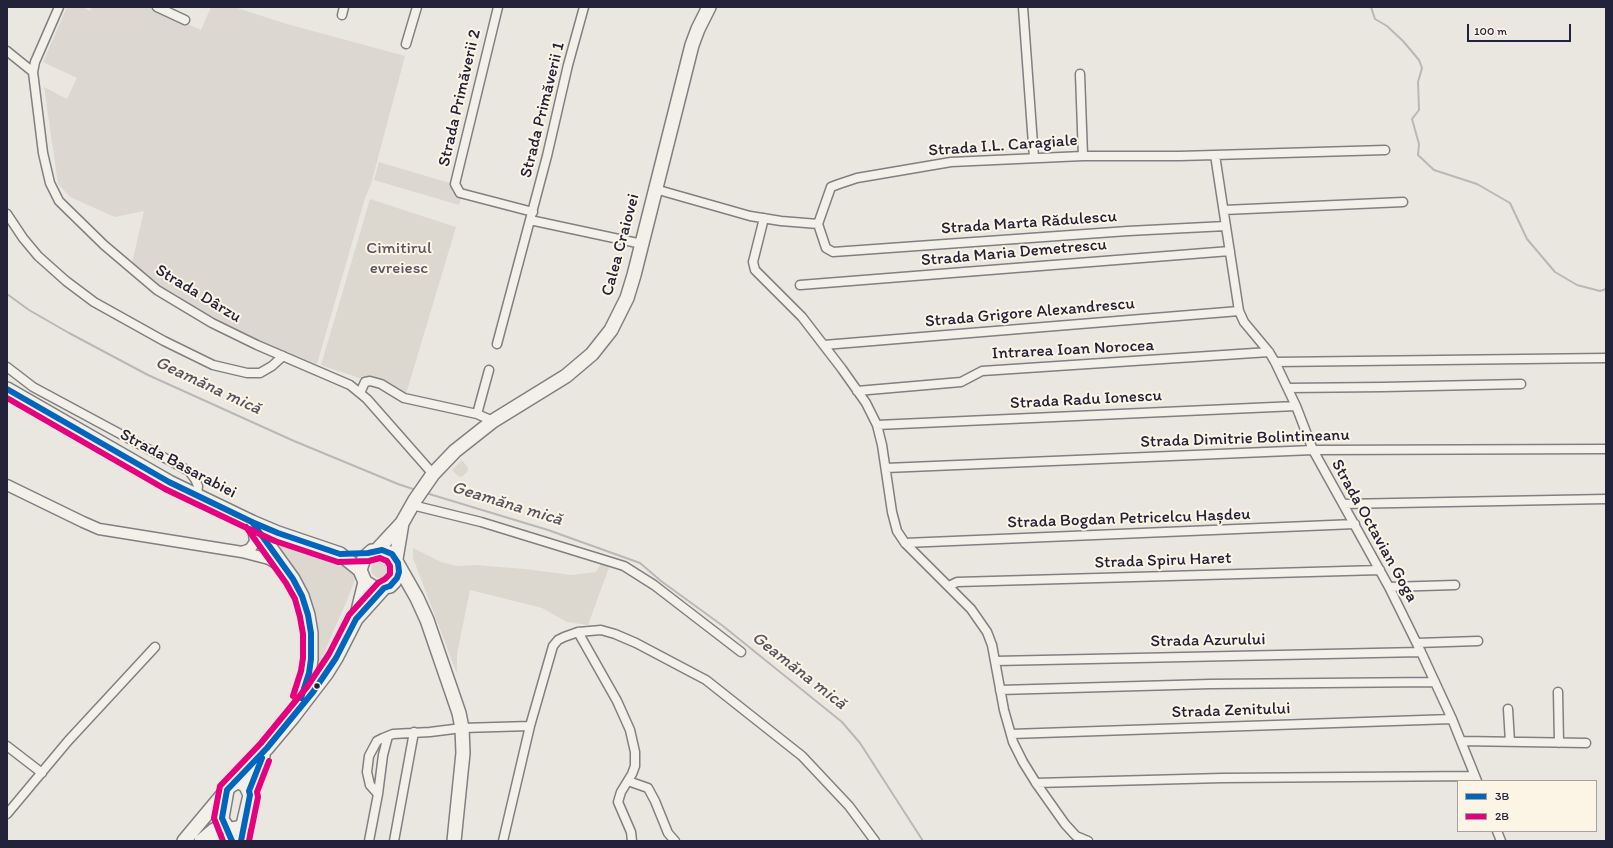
<!DOCTYPE html>
<html>
<head>
<meta charset="utf-8">
<style>
  body { margin:0 }
  #map { position:relative; width:1613px; height:848px; overflow:hidden; background:#eae7e0; font-family:Itim,sans-serif }
  canvas { display:block }
  .frame { position:absolute; inset:0; border:8px solid #22223b; pointer-events:none }
  .legend { position:absolute; left:1457px; top:780px; width:140px; height:52px; box-sizing:border-box; background:#fcf5e5; border:1px solid #a5a1a1; margin:0; padding:5px 7px; list-style:none; font-size:12px; color:#22223b }
  .legend li { display:flex; align-items:center; gap:8px; height:20px }
  .legend b { width:20px; border:1px solid #a5a1a1 }
  .scale { position:absolute; left:1467px; top:24px; width:104px; height:18px; box-sizing:border-box; border:2px solid #22223b; border-top:0; padding-left:5px; font-size:12px; line-height:14px; white-space:nowrap; color:#22223b; -webkit-text-stroke:3px #fcf5e5; paint-order:stroke }
</style>
</head>
<body>
<div id="map">
<canvas width="1613" height="848"></canvas>
<div class="frame"></div>
<ul class="legend">
<li><b style="height:5px;background:#0065bd"></b>3B</li>
<li><b style="height:5px;background:#e5007d"></b>2B</li>
</ul>
<div class="scale">100 m</div>
</div>
<script>
const c = document.querySelector('canvas').getContext('2d');
c.lineJoin = 'round';
function fill(path, color) {
  c.fillStyle = color;
  c.fill(path, 'evenodd');
}
function poly(rows) {
  const path = new Path2D();
  for (const r of rows) {
    if (r.length === 3) {
      path.moveTo(r[0] + r[2], r[1]);
      path.arc(r[0], r[1], r[2], 0, 2 * Math.PI);
      continue;
    }
    path.moveTo(r[0], r[1]);
    for (let i = 2; i < r.length; i += 2) path.lineTo(r[i], r[i + 1]);
  }
  return path;
}
function strokePath(path, color, width, dash) {
  c.strokeStyle = color;
  c.lineWidth = width;
  c.lineCap = dash ? 'butt' : 'round';
  c.setLineDash(dash || []);
  c.stroke(path);
}
function write(font, color, halo, rows, align = 'center') {
  c.font = font + ' Itim,sans-serif';
  c.lineWidth = 4;
  c.setLineDash([]);
  c.textBaseline = 'middle';
  c.strokeStyle = halo;
  c.fillStyle = color;
  for (const [text, x, y, turn = 0] of rows) {
    c.save();
    c.translate(x, y);
    c.rotate((+turn || 0) * Math.PI / 180);
    c.textAlign = isNaN(turn) ? turn : align;
    if (halo) c.strokeText(text, 0, 0);
    c.fillText(text, 0, 0);
    c.restore();
  }
}
const built = poly([
  [67,7,82,7,90,11,92,7,149,7,201,30,211,7,234,7,287,24,405,56,371,184,365,198,317,364,264,344,221,324,161,287,132,263,144,211,115,217,70,197,58,184,44,87,67,99,77,78,43,62],
  [379,162,453,184,452,192,462,196,459,205,374,180]
]);
const green = poly([
  [388,170,404,175,402,184,385,179],
  [370,199,456,227,406,394,321,365],
  [462,460,468,468,468,471,463,476,459,477,452,470],
  [284,543,350,568,354,571,356,576,348,598,316,671,314,669,319,648,318,630,316,615,310,597,301,580,279,551,280,544],
  [413,548,441,562,457,566,474,565,526,569,571,575,596,572,603,560,611,562,588,625,567,622,542,608,470,590,457,654,457,674,413,558],
  [380,569,9]
]);
const stream = poly([
  [1371,7,1375,19,1387,26,1403,41,1419,60,1422,68,1418,82,1419,110,1412,119,1419,144,1418,155,1434,170,1477,184,1510,203,1527,239,1555,272,1577,285,1600,291,1606,289],
  [7,294,29,310,69,333,148,375,294,441,398,484,416,490],
  [426,493,548,530,640,563,661,581,723,626,842,722,860,743,923,841]
]);
const minor = poly([
  [157,7,185,20],
  [498,7,455,184,460,193,533,212],
  [1023,7,1034,158],
  [342,15,344,7],
  [406,44,417,7],
  [7,51,33,72,43,153,50,183,59,201,104,245,157,290,212,323,257,345,350,385,367,399,433,474],
  [33,72,35,62,59,7],
  [1080,74,1083,156],
  [1215,155,1239,311,1244,322,1269,352,1275,362,1296,406,1313,450,1389,587,1421,652,1452,719,1477,781],
  [655,189,750,216,781,221,818,224,831,187,839,184,857,178,951,162,1083,156,1180,156,1385,150],
  [1224,210,1403,202],
  [7,214,23,238,38,256,66,281,94,302,164,341,213,365,247,373,260,373,272,366,283,356],
  [764,218,753,262,755,270,802,317,842,369,866,403,877,425,882,445,892,512,897,531,905,543,971,609,987,632,992,645,1004,710,1013,742,1023,762,1036,783,1065,824,1076,836,1088,841],
  [530,220,642,244],
  [818,224,826,248,833,252,1128,231,1226,226],
  [800,285,1230,251],
  [497,344,547,156,568,65,584,7],
  [824,345,1239,311],
  [1275,362,1606,358],
  [7,367,33,387,189,471,195,479,198,486,197,495],
  [1288,388,1383,387,1521,384],
  [857,391,961,382,982,371,1269,352],
  [360,393,365,382,370,381,381,384,404,398,477,414,493,421],
  [477,414,489,370],
  [877,425,1296,406],
  [886,468,1313,450,1606,449],
  [1343,504,1606,499],
  [412,505,481,522,624,566,654,585,741,652],
  [905,543,1355,524],
  [949,586,957,582,1380,570],
  [1389,587,1455,585],
  [578,632,617,701,630,730,635,752,635,766,632,774,621,792,618,802,631,832,632,841],
  [1417,643,1478,641],
  [995,661,1421,652],
  [1000,690,1210,684,1435,682],
  [1558,692,1559,743],
  [1508,709,1510,742],
  [1011,734,1452,719],
  [1461,741,1586,743],
  [7,746,42,773],
  [628,781,648,788,655,801,668,833,675,841],
  [1036,783,1222,778,1475,776],
  [378,794,370,785,367,772,369,756,377,741,383,738,393,734,430,732,462,728,530,726],
  [7,814,68,741,155,647],
  [1497,831,1501,841],
  [369,841,378,794,383,755,388,736],
  [394,841,414,732],
  [503,841,530,726,553,646,558,640,564,637,578,632,601,630,615,634,636,643,706,680,802,756,849,806,875,841]
]);
const tertiary = poly([
  [7,485,83,522,99,529,242,552,269,559,282,567],
  [242,552,250,549,255,542,253,525]
]);
const secondary = poly([
  [227,827,232,841],
  [241,841,243,825]
]);
const primary = poly([
  [7,389,169,482,252,522,278,533,340,554,360,570],
  [252,522,293,579,302,596,308,615,311,633,311,659,309,673,299,705],
  [377,550,402,523,415,500,433,474,455,451,493,421,566,376,592,354,611,330,627,298,634,275,692,45,698,29,709,7],
  [396,559,402,523],
  [399,567,399,572,394,582,390,586,378,588,373,587,365,582,360,570,364,558,372,551,382,550,392,554,417,598,427,620,459,713,462,728,463,753,454,841],
  [357,618,384,588],
  [234,783,267,748,293,717,326,674,336,658,356,619,365,582],
  [249,791,263,756],
  [184,841,230,786,237,782,240,782,246,786,250,795,243,825,238,828,231,829,227,827,223,821,222,818,227,790],
  [201,841,214,830,224,825],
  [203,841,214,839,222,841]
]);
const bus1 = poly([
  [7,389,169,482,252,522,278,533,340,554,368,553,382,550,392,554,398,563,399,572,397,578,390,586,384,588,356,619,336,658,313,692,267,748,227,790,222,818,232,841],
  [252,522,293,579,302,596,308,615,311,633,311,659,309,673,301,698],
  [241,841,250,795,249,791,262,758]
]);
const bus2 = poly([
  [7,398,165,489,249,529,275,541,338,562,369,561,380,558,387,561,390,566,390,574,385,579,378,583,349,615,329,654,307,687,261,743,220,786,214,818,223,841],
  [246,527,286,583,295,599,300,617,303,634,303,658,301,671,293,696],
  [249,841,258,797,257,792,269,761]
]);
const markers = [
  [317,686,3.5,"#22223b"]
];
const streetNames = [
  ["Strada Primăverii 2",460,98,-77],
  ["Strada Primăverii 1",543,110,-76],
  ["Strada I.L. Caragiale",1003,146,-4],
  ["Strada Marta Rădulescu",1029,223,-4],
  ["Calea Craiovei",621,245,-75],
  ["Strada Maria Demetrescu",1014,253,-5],
  ["Strada Dârzu",198,294,31],
  ["Strada Grigore Alexandrescu",1030,313,-5],
  ["Intrarea Ioan Norocea",1073,350,-3],
  ["Strada Radu Ionescu",1086,400,-3],
  ["Strada Dimitrie Bolintineanu",1245,439,-2],
  ["Strada Basarabiei",178,464,28],
  ["Strada Bogdan Petricelcu Hașdeu",1129,519,-2],
  ["Strada Octavian Goga",1374,531,61],
  ["Strada Spiru Haret",1163,561,-2],
  ["Strada Azurului",1208,641,-1],
  ["Strada Zenitului",1231,711,-2]
];
const parkNames = [
  ["Cimitirul",399,249],
  ["evreiesc",399,269]
];
const waterNames = [
  ["Geamăna mică",208,386,25],
  ["Geamăna mică",507,504,17],
  ["Geamăna mică",799,671,38]
];
fill(built, '#dcd7d1');
fill(green, '#dcd8d0');
strokePath(stream, '#bab7b5', 2);
strokePath(minor, '#807f81', 11);
strokePath(tertiary, '#807f81', 13);
strokePath(secondary, '#807f81', 14);
strokePath(primary, '#807f81', 16);
strokePath(minor, '#f3f0ea', 8);
strokePath(tertiary, '#f3f0ea', 10);
strokePath(secondary, '#f3f0ea', 11);
strokePath(primary, '#f3f0ea', 13);
strokePath(bus1, '#0065bd', 6);
strokePath(bus2, '#e5007d', 6);
for (const [x, y, r, color] of markers) {
  const dot = new Path2D();
  dot.arc(x, y, r, 0, 2 * Math.PI);
  c.fillStyle = color;
  c.fill(dot);
  strokePath(dot, '#fcf5e5', 1.5);
}
write('17px', '#22223b', '#fcf5e5', streetNames);
write('17px', '#575564', '#fcf5e5', parkNames);
write('italic 18px', '#575564', '#fcf5e5', waterNames);
</script>
</body>
</html>
